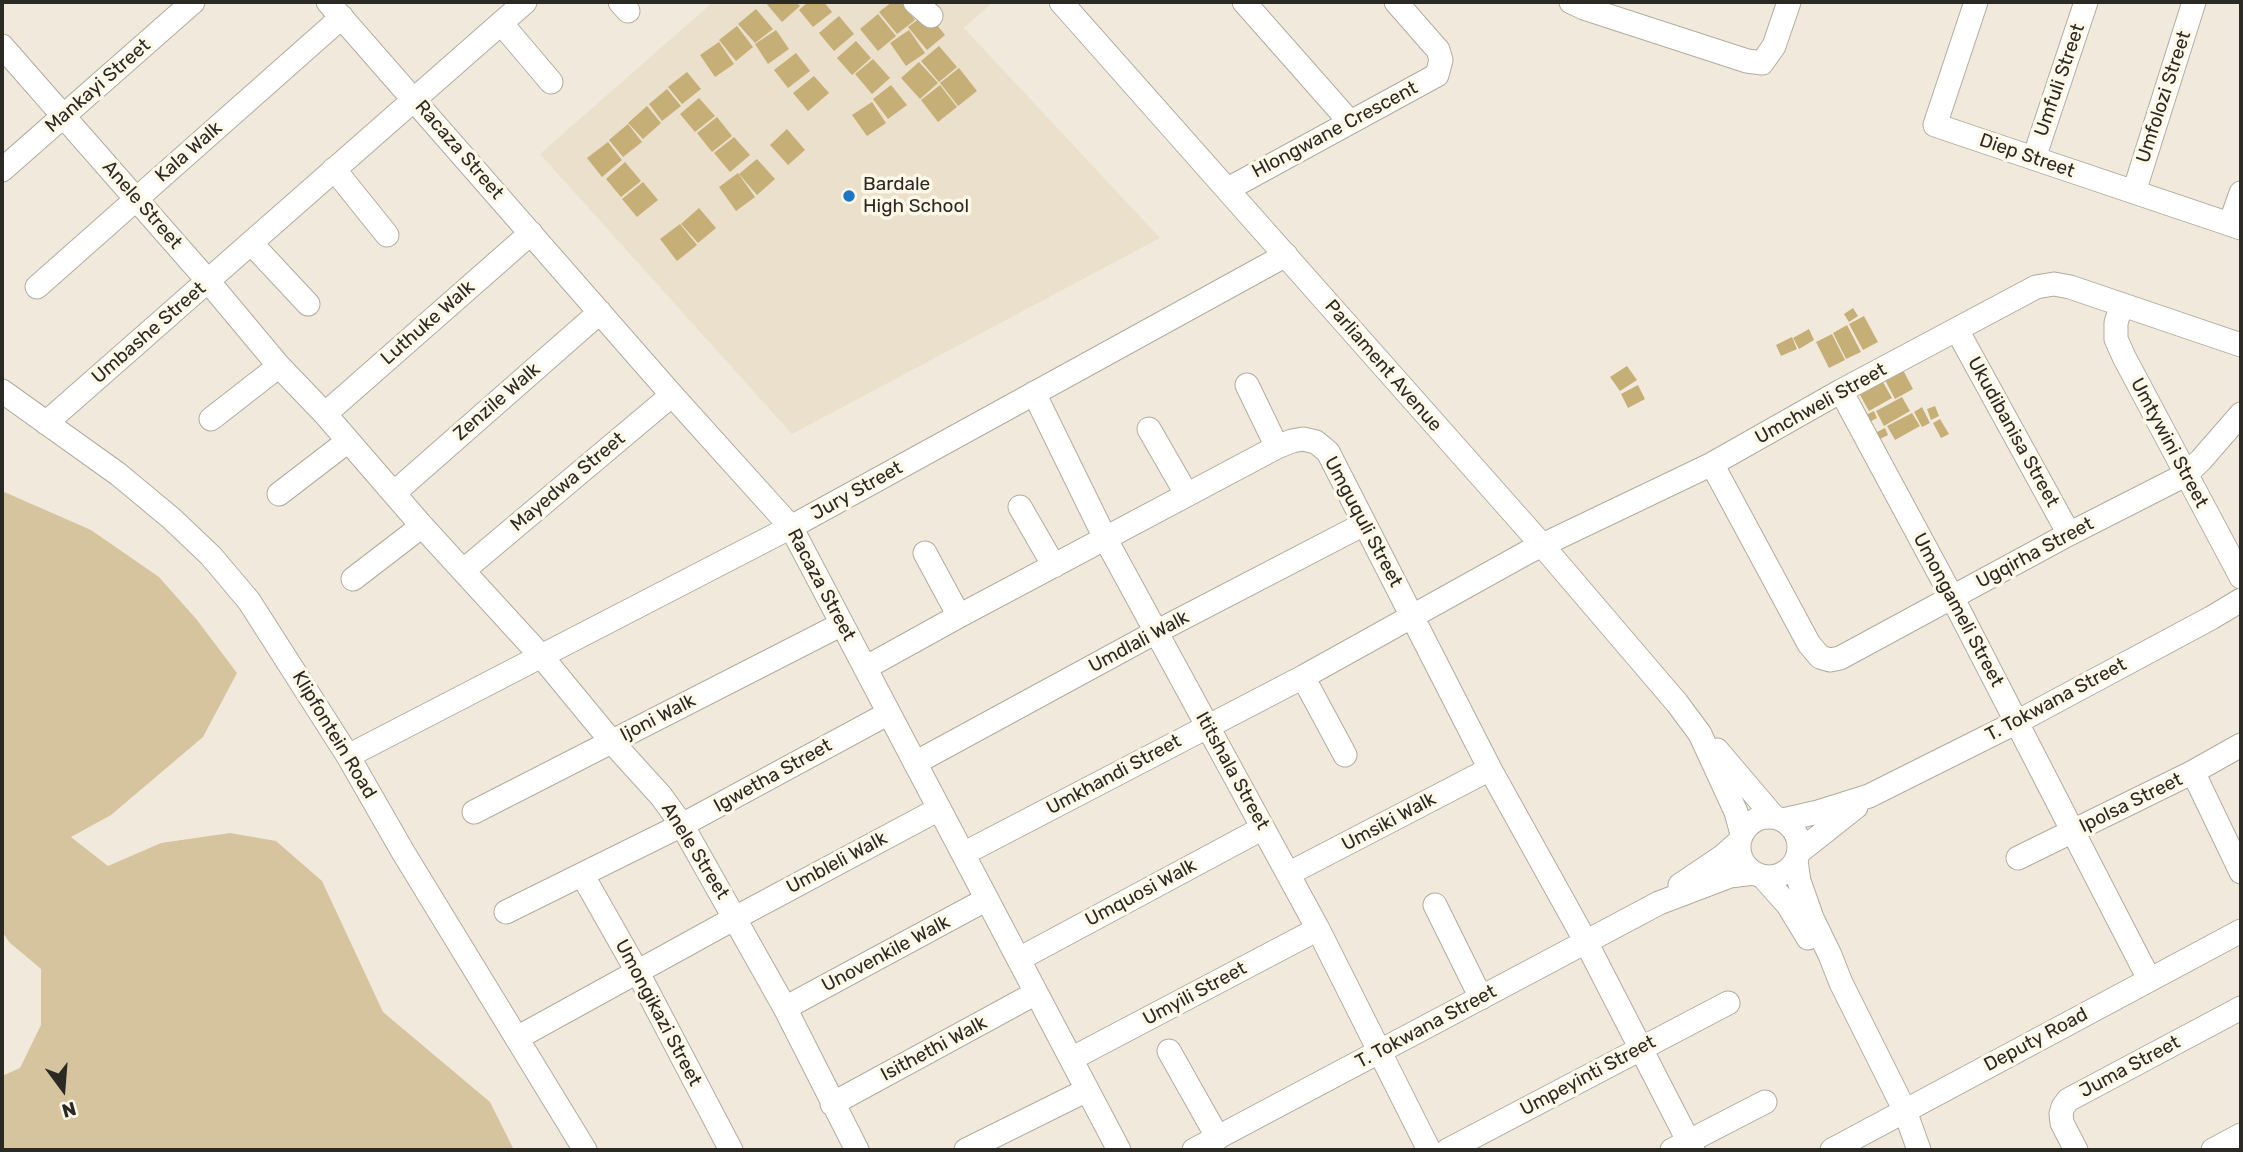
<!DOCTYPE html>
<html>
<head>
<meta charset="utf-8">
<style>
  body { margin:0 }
  #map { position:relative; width:2243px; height:1152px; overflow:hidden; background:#f1eadc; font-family:Rubik,sans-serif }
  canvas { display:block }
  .frame { position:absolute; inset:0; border:4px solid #2b2923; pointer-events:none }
  .north { position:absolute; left:28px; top:1054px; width:70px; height:70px; -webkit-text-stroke:5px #fef8e9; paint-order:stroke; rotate:164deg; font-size:19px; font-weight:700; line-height:28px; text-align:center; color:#2b2923 }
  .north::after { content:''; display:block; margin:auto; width:24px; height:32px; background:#2b2923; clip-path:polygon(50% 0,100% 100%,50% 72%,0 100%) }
</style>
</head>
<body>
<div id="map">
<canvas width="2243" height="1152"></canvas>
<div class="frame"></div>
<div class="north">N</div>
</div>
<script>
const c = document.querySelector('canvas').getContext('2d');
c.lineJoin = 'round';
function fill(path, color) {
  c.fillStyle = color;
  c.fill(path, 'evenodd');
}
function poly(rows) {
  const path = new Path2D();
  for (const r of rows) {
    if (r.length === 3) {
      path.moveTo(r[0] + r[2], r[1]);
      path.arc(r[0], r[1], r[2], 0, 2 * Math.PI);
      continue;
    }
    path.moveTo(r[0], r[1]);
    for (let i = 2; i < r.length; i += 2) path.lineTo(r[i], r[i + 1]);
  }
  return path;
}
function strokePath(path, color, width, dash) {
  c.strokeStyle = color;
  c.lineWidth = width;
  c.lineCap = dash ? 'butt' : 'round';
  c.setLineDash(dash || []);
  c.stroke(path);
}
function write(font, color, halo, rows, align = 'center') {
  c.font = font + ' Rubik,sans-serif';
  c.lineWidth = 7;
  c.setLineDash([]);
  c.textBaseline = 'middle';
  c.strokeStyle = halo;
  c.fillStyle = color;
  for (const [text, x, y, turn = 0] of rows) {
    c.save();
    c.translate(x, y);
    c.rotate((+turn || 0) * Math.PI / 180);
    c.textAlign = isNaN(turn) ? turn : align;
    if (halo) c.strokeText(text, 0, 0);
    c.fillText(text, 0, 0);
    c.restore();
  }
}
const built = poly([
  [713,2,993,2,964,28,1160,238,792,434,540,154]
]);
const green = poly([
  [2,491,91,530,159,577,197,620,237,673,203,737,111,815,71,837,108,866,161,843,230,833,276,841,322,881,383,1012,490,1102,514,1150,2,1150,2,1076,20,1068,41,1025,41,969,9,942,2,931]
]);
const building = poly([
  [765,2,796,2,800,6,782,22],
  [808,2,824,2,832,12,813,27,799,10],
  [892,2,901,2,915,20,897,34,879,12],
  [756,9,773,29,755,43,738,24],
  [927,13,945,35,927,50,908,27],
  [878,14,896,36,878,51,860,29],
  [839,16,854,34,834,51,819,33],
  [737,26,753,47,736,61,719,40],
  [776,30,789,49,768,64,755,44],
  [909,30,925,53,906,66,890,43],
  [856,41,871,58,852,75,837,58],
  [719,42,734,64,715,77,700,55],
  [939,46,957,67,939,82,921,61],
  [796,53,810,71,788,88,774,70],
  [873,59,890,78,872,94,855,74],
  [919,62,938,83,920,99,901,78],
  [959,68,977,91,958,106,940,83],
  [687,72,701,89,682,104,668,87],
  [814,76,829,93,808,111,793,93],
  [891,85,907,105,888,119,873,99],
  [940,85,957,107,938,122,921,100],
  [667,89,681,106,662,121,649,104],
  [699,98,715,116,695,132,680,114],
  [872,102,886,123,867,136,852,115],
  [647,106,661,123,643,139,628,123],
  [717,117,732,136,712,152,697,133],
  [628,124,642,142,623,157,609,140],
  [787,129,805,150,788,165,770,145],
  [734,137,750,155,730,172,714,153],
  [608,142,622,160,602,177,587,158],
  [757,159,775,179,757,195,739,174],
  [625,162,641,181,621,197,606,179],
  [738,173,755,197,736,211,719,187],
  [643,182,658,200,637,217,622,199],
  [699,208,716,228,698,243,681,224],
  [680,224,697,245,677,261,660,239],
  [1853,308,1858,316,1849,322,1844,314],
  [1864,316,1878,342,1863,350,1849,324],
  [1847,325,1861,352,1846,359,1833,333],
  [1809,329,1814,340,1799,349,1793,338],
  [1832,334,1845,360,1829,368,1816,342],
  [1792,337,1797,349,1781,356,1776,345],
  [1627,366,1637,380,1620,391,1610,377],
  [1903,370,1913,389,1895,399,1885,380],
  [1883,382,1892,398,1869,411,1860,395],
  [1638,385,1645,399,1628,408,1621,394],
  [1902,397,1910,411,1884,426,1876,411],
  [1935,406,1939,416,1931,420,1927,409],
  [1922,407,1930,423,1922,427,1914,412],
  [1874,411,1877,418,1869,422,1866,415],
  [1912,413,1920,426,1895,440,1887,426],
  [1940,419,1949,434,1941,438,1933,423],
  [1885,428,1888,435,1880,439,1877,432]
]);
const minor = poly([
  [328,2,672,395,791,527,1119,1150],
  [620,2,628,11],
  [915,2,931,16],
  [1061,2,1542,545,1677,703,1700,734,1736,812,1742,834],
  [1244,2,1350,122],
  [1571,2,1584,8,1747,61,1762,63,1774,46,1789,2],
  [1976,2,1935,125,2241,228],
  [501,23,551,82],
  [2,46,208,281,279,366,325,414,422,526,542,657,612,742,661,796,682,825,785,1008,857,1150],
  [2034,158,2086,2],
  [334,169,387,235],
  [2,170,193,2],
  [1228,189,1437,75,1441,60,1438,50,1396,2],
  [2134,192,2194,2],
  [2230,224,2241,193],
  [251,243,308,304],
  [37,287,342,17],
  [2121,306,2116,323,2116,339,2124,357,2241,577],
  [1957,330,2069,534],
  [1247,385,1277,447],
  [2,391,118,474,171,518,211,556,249,601,348,756,403,852,585,1150],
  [1841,391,1952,597,2149,979],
  [1034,393,1105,538,1318,929,1429,1150],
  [325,414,531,233],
  [211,419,279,366],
  [46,423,525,2],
  [1149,429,1187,495],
  [1712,464,1809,644,1820,657,1830,660,1840,658,2069,534,2185,475,2201,460,2241,414],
  [394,493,600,312],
  [279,494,348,441],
  [1020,507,1054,566],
  [925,553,959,616],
  [464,570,672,395],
  [353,579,422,526],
  [865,668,959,616,1277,447,1292,441,1303,439,1316,442,1328,452,1490,769,1586,942,1693,1150],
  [1303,677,1345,755],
  [1717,750,1774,817],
  [348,756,791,527,1286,255],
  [915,763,1156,632,1364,524],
  [2193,772,2241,872],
  [474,812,842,624],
  [1769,847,30],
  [1783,820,1818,812,1869,796,2017,722,2211,618,2241,600],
  [1799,852,1856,807],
  [963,854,1303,677,1528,552,1712,464,1841,391,2036,287,2054,284,2070,287,2241,345],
  [2018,858,2193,772,2241,745],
  [1796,861,1799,881,1812,918,1830,955,1841,983,1905,1111,1919,1150],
  [1288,874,1490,769],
  [583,876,638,973,731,1150],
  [1763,877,1788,905,1808,938],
  [1680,885,1723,856,1739,842],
  [1435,905,1481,998],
  [506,912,682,825,889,713],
  [1019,959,1263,828],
  [785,1008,987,899],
  [517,1038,735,918,939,809],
  [1169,1051,1218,1138],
  [1071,1059,1318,929],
  [832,1104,1036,993],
  [966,1150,1087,1090],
  [1194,1150,1659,903,1730,876,1754,873],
  [1448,1150,1728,1003],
  [1672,1150,1765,1102],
  [1832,1150,2241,931],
  [2076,1150,2062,1123,2061,1114,2063,1107,2068,1100,2241,1008],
  [2213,1150,2241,1135]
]);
const markers = [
  [849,196,7,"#1d76c3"]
];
const streetNames = [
  ["Umfuli Street",2060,80,-71],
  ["Mankayi Street",98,86,-41],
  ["Umfolozi Street",2164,97,-72],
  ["Hlongwane Crescent",1335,130,-28],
  ["Racaza Street",459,150,49],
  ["Kala Walk",189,152,-41],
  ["Diep Street",2027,156,19],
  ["Anele Street",142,205,49],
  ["Luthuke Walk",428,323,-41],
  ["Umbashe Street",149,333,-41],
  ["Parliament Avenue",1383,366,49],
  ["Zenzile Walk",497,402,-41],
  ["Umchweli Street",1821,404,-29],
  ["Ukudibanisa Street",2013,432,61],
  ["Umtywini Street",2169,443,62],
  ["Mayedwa Street",568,482,-40],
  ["Jury Street",857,491,-29],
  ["Umguquli Street",1363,522,62],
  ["Ugqirha Street",2035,553,-28],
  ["Racaza Street",821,585,62],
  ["Umongameli Street",1958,610,62],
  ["Umdlali Walk",1139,642,-28],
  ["T. Tokwana Street",2056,700,-28],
  ["Ijoni Walk",658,718,-27],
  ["Klipfontein Road",334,735,59],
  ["Ititshala Street",1232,771,61],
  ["Umkhandi Street",1114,775,-28],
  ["Igwetha Street",773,776,-29],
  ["Ipolsa Street",2131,803,-26],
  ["Umsiki Walk",1389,822,-28],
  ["Anele Street",695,851,58],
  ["Umbleli Walk",837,863,-28],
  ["Umquosi Walk",1141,893,-28],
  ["Unovenkile Walk",886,954,-28],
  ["Umyili Street",1195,994,-28],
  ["Umongikazi Street",658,1013,62],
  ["T. Tokwana Street",1426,1027,-28],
  ["Deputy Road",2036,1040,-28],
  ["Isithethi Walk",934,1049,-28],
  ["Juma Street",2130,1067,-28],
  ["Umpeyinti Street",1588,1076,-28]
];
const poiNames = [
  ["Bardale",863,185],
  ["High School",863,207]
];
fill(built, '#eae0cb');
fill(green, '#d5c49e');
fill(building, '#c6ae77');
strokePath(minor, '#b2ac9e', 25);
strokePath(minor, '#fff', 23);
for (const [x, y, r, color] of markers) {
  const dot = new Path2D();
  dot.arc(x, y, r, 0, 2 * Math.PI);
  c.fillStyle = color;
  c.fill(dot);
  strokePath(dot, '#fef8e9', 2.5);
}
write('19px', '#2b2923', '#fef8e9', streetNames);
write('19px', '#2b2923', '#fef8e9', poiNames, 'left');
</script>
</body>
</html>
